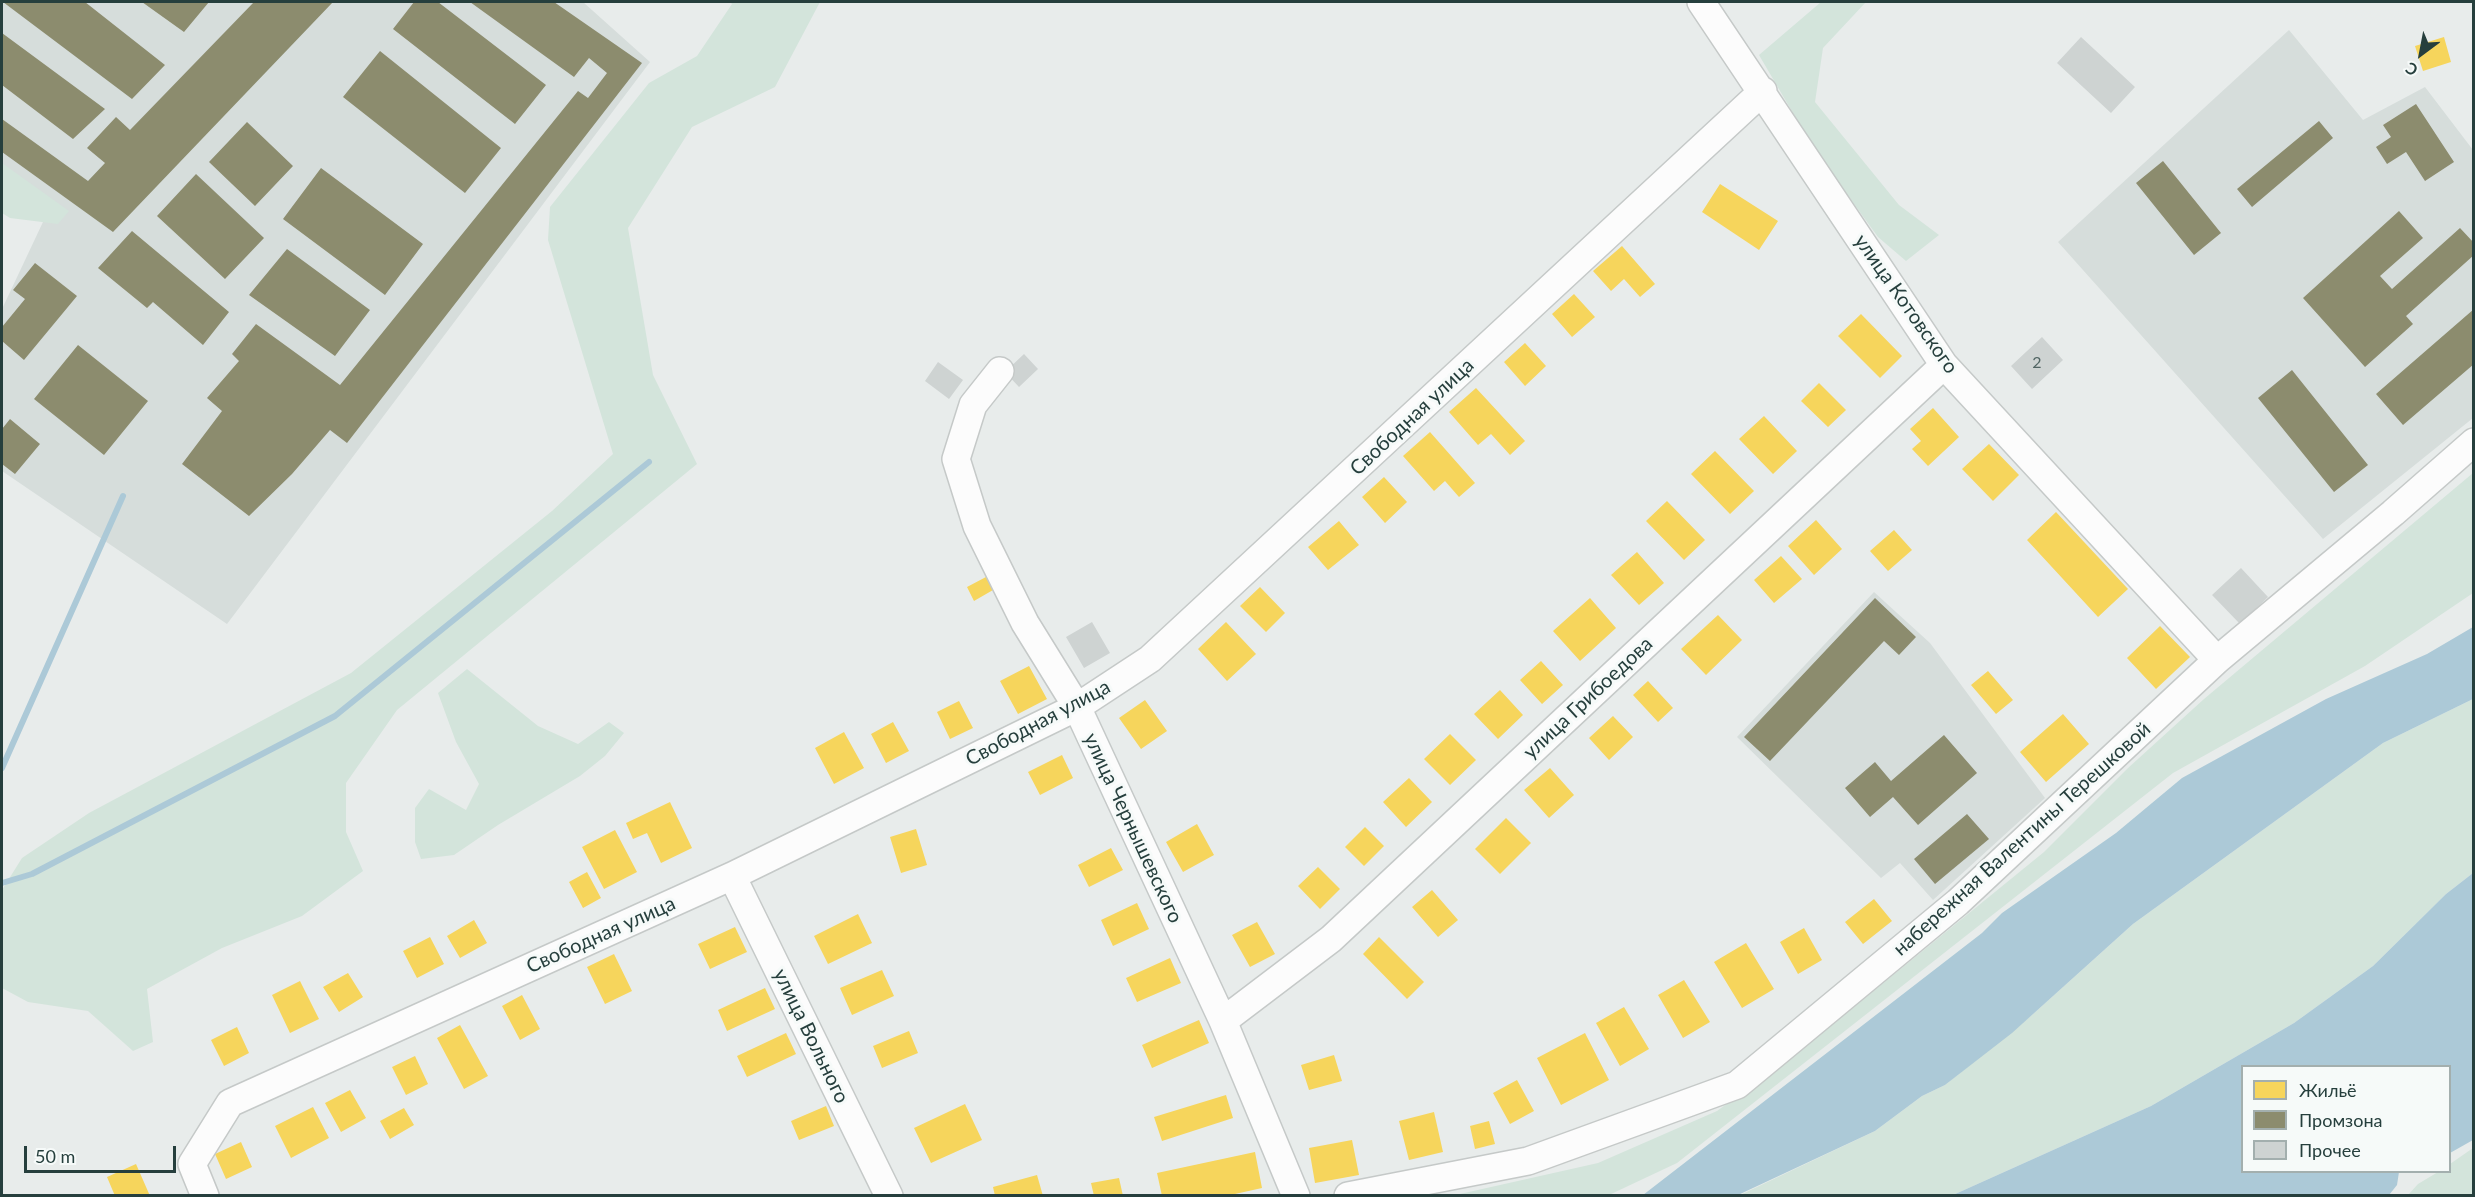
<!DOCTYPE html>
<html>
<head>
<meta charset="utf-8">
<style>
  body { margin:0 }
  #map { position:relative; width:2475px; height:1197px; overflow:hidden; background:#e8eceb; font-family:Lato,sans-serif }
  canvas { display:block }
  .frame { position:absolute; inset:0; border:3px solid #263f3d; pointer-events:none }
  .legend { position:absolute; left:2241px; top:1065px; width:210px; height:108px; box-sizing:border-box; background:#f6faf9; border:2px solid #a3afae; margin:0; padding:8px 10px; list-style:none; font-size:18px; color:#263f3d }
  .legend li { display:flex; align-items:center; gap:12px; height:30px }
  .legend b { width:30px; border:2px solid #a3afae }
  .north { position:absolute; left:2391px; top:24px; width:60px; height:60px; -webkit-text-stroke:4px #f6faf9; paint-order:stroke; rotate:212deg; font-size:16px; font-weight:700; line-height:24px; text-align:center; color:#263f3d }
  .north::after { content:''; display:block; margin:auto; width:21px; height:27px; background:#263f3d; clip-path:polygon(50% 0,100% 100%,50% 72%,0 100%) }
  .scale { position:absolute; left:24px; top:1146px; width:152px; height:27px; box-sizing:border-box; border:3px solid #263f3d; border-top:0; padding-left:8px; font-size:18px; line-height:21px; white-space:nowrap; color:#263f3d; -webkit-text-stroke:4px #f6faf9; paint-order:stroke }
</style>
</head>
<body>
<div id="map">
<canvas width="2475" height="1197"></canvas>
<div class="frame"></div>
<ul class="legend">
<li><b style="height:16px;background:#f6d55c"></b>Жильё</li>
<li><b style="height:16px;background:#8c8c6e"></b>Промзона</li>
<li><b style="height:16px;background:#ced3d2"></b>Прочее</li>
</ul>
<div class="north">С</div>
<div class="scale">50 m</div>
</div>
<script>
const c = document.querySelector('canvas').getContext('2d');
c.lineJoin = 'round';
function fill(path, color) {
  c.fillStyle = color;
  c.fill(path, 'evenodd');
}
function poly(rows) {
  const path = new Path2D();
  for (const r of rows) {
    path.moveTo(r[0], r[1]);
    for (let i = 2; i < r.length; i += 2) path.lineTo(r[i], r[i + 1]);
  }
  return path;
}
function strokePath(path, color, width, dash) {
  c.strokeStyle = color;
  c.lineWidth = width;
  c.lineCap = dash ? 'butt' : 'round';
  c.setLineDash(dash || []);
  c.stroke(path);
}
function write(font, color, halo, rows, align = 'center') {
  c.font = font + ' Lato,sans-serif';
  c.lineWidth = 6;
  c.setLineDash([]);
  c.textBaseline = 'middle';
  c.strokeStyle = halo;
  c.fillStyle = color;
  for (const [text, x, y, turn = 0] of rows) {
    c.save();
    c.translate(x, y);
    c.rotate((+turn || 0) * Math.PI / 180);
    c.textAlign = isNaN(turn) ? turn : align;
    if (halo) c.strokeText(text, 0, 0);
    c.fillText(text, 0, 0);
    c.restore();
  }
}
const built = poly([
  [2,2,583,2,650,62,227,624,2,471,2,309,51,205,2,169],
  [2289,30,2363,120,2425,87,2473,150,2473,418,2323,539,2058,242],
  [1874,592,1930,643,2045,798,1933,900,1900,863,1881,878,1737,737]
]);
const green = poly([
  [730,2,820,2,775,87,692,127,628,228,653,375,697,464,397,710,346,783,346,832,363,871,302,916,222,948,147,989,153,1042,133,1051,88,1011,28,1002,2,988,2,890,22,858,89,813,351,673,552,511,613,454,548,240,550,207,649,83,697,56,732,4],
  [1821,2,1866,2,1823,48,1815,102,1899,205,1939,235,1906,261,1878,237,1814,149,1759,55],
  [2,163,69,211,58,224,10,218,2,213],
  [2473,473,2473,593,2365,666,2173,773,1677,1163,1609,1195,1451,1196,1598,1163,1717,1111,1795,1055,2044,852,2128,768,2204,699],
  [467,669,538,726,578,744,609,722,624,733,605,756,580,776,498,825,454,855,421,859,415,842,415,808,429,789,466,810,479,784,456,742,438,693],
  [2473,699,2473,873,2446,894,2373,966,2294,1023,2151,1106,1953,1195,1738,1196,1875,1131,1922,1096,1945,1085,2033,1014,2133,924,2383,743],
  [2473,1148,2473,1195,2408,1195,2418,1184,2438,1172,2450,1172,2450,1164]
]);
const water = poly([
  [2473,627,2473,699,2383,743,2133,924,2012,1033,1945,1085,1922,1096,1875,1131,1738,1195,1643,1195,1982,933,2002,913,2116,833,2182,778,2326,699,2427,654],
  [2473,873,2473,1140,2450,1153,2450,1066,2242,1066,2242,1172,2399,1172,2397,1185,2389,1195,1953,1195,2151,1106,2294,1023,2373,966,2446,894]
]);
const homes = poly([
  [2444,37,2451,62,2423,71,2415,46],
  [1720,184,1778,221,1759,250,1702,212],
  [1622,246,1655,284,1640,297,1624,279,1611,291,1593,271],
  [1574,294,1595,317,1572,337,1552,314],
  [1861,314,1902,356,1880,378,1838,336],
  [1525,343,1546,366,1525,386,1504,362],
  [1819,383,1846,410,1828,427,1801,401],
  [1476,388,1525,441,1510,455,1491,434,1478,445,1449,412],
  [1933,408,1959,437,1928,466,1912,449,1921,441,1910,429],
  [1764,416,1797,451,1773,474,1739,439],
  [1430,432,1475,483,1459,497,1445,481,1434,491,1403,456],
  [1989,444,2019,475,1993,501,1962,469],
  [1715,451,1754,491,1730,514,1691,474],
  [1384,477,1407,502,1385,523,1362,497],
  [1667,501,1705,540,1684,560,1646,521],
  [2056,512,2128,589,2098,617,2027,540],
  [1816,520,1842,549,1814,575,1788,546],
  [1339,521,1359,545,1328,570,1308,547],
  [1894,530,1912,550,1888,571,1870,551],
  [1637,552,1664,583,1639,605,1611,575],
  [1781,556,1802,579,1774,603,1754,580],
  [986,577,993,590,974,601,967,587],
  [1260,587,1285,613,1266,632,1240,606],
  [1590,598,1616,628,1580,661,1553,631],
  [1718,615,1742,640,1706,675,1681,649],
  [1226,622,1256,654,1227,681,1198,649],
  [2160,626,2190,657,2156,689,2127,658],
  [1541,661,1563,685,1542,704,1520,680],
  [1029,666,1047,699,1018,714,1000,681],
  [1988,671,2013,700,1996,714,1971,685],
  [1648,681,1673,708,1658,722,1633,695],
  [1500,690,1523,715,1498,739,1474,714],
  [1145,700,1167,731,1141,749,1119,718],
  [959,701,973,728,950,739,937,712],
  [2063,714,2089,744,2046,782,2020,752],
  [1613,716,1633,737,1609,760,1589,738],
  [893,722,909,751,886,763,871,734],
  [844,732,864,768,834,784,815,748],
  [1450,734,1476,760,1450,785,1424,759],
  [1062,755,1073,778,1040,795,1028,772],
  [1550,768,1574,795,1549,818,1524,790],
  [1409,778,1432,802,1406,827,1383,802],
  [670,802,692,848,661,863,647,833,633,839,626,823],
  [1506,818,1531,843,1500,874,1475,849],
  [1197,824,1214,855,1183,872,1166,842],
  [1365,827,1384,846,1364,866,1345,847],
  [916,829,927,865,901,873,890,837],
  [615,830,637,872,604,889,582,847],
  [1111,848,1123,870,1089,887,1078,865],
  [1318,867,1340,889,1320,909,1298,886],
  [587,872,601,898,583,908,569,882],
  [1432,890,1458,920,1438,937,1412,907],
  [1874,899,1892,921,1863,944,1845,922],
  [1137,903,1149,929,1113,946,1101,920],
  [858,914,872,943,828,964,814,936],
  [474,920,487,943,460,958,447,936],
  [1257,922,1275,954,1250,967,1232,935],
  [735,927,747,952,710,969,698,944],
  [1804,928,1822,960,1798,974,1780,942],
  [430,937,444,964,417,978,403,951],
  [1379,937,1424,982,1407,999,1363,954],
  [1746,943,1774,989,1742,1008,1714,962],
  [614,954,632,991,605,1004,587,967],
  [1170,958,1181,983,1137,1002,1126,978],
  [882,970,894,996,852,1015,840,988],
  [348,973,363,997,339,1012,323,987],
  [1684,980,1710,1022,1683,1038,1658,995],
  [300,981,319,1019,290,1033,272,995],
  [765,988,775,1009,727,1031,718,1010],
  [522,995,540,1029,520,1040,502,1006],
  [1624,1007,1649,1049,1620,1066,1596,1023],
  [1199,1020,1209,1043,1152,1068,1142,1045],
  [460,1025,488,1076,464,1089,437,1038],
  [237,1027,249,1053,224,1066,211,1040],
  [909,1031,918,1053,882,1068,873,1046],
  [786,1033,796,1054,747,1077,737,1056],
  [1585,1033,1609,1080,1561,1105,1537,1058],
  [1334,1055,1342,1081,1309,1090,1301,1065],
  [415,1056,428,1084,406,1095,392,1067],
  [1517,1080,1534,1111,1510,1124,1493,1093],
  [350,1090,366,1118,341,1132,325,1103],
  [1226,1095,1233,1118,1162,1141,1154,1117],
  [965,1104,982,1140,931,1163,914,1128],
  [826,1106,834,1126,799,1140,791,1121],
  [313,1107,329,1138,291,1158,275,1126],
  [404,1108,414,1125,390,1139,380,1121],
  [1434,1112,1443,1152,1409,1160,1399,1121],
  [1489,1121,1495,1144,1475,1149,1470,1126],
  [1352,1140,1359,1175,1315,1183,1309,1148],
  [241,1142,252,1167,226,1179,215,1154],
  [1255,1152,1262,1188,1226,1196,1162,1196,1157,1173],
  [136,1164,150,1196,115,1196,107,1177],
  [1037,1175,1043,1196,995,1196,993,1187],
  [1119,1178,1123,1196,1094,1196,1091,1183]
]);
const industry = poly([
  [3,2,85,2,165,65,132,99],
  [142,2,209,2,184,32],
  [254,2,333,2,113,232,2,152,2,119,88,181,105,163,87,148,116,117,130,130],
  [414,2,438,2,546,85,515,124,393,29],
  [470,2,554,2,642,63,347,443,330,430,292,474,249,516,182,464,222,411,207,398,239,361,232,354,256,324,340,385,578,91,588,98,607,73,589,58,574,77],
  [2,33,105,109,73,139,2,85],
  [380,51,501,148,465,193,343,97],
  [2416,104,2454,162,2425,181,2406,152,2387,164,2376,147,2391,137,2383,125],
  [2319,121,2333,138,2252,207,2237,189],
  [247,122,293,166,255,206,209,162],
  [2163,161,2221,233,2194,255,2136,183],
  [321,168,423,244,385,295,283,219],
  [196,174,264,238,225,279,157,216],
  [2399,211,2423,238,2380,276,2392,289,2460,228,2474,243,2474,255,2406,316,2413,324,2365,367,2303,298],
  [132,231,229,312,203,345,153,302,147,308,98,268],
  [287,249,370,310,335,356,249,295],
  [35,263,77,296,24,360,2,341,2,327,25,299,13,290],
  [2474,309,2474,364,2403,425,2376,394],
  [78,345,148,401,104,455,34,399],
  [2292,370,2368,465,2334,492,2258,398],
  [10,419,40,444,15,474,2,464,2,429],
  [1875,598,1916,637,1899,655,1884,641,1770,761,1744,737],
  [1944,735,1977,773,1918,825,1893,797,1870,817,1845,788,1875,762,1891,781],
  [1967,814,1989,839,1935,884,1914,859]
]);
const stream = poly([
  [2,768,123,496],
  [2,883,32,874,335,716,649,462]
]);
const building = poly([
  [2081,37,2135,87,2111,113,2057,63],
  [2042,337,2063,360,2032,389,2011,366],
  [1024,354,1038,369,1019,387,1005,372],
  [938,362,963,380,949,399,925,381],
  [2241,568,2268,597,2240,624,2212,595],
  [1092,622,1110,653,1084,668,1066,637]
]);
const minor = poly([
  [1701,2,1944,365,2217,660],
  [1000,371,973,405,956,459,977,526,1025,623,1077,707,1223,1021,1296,1196],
  [732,876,889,1196],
  [1223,1021,1331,939,1944,365],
  [205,1196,192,1164,230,1103,732,876,1077,707,1150,659,1763,91],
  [1348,1196,1528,1161,1737,1085,1958,902,2217,660,2393,513,2474,442]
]);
const numberNames = [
  ["2",2037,363]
];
const streetNames = [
  ["улица Котовского",1906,304,55],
  ["Свободная улица",1412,417,-43],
  ["улица Грибоедова",1588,698,-43],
  ["Свободная улица",1038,723,-28],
  ["улица Чернышевского",1133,828,65],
  ["набережная Валентины Терешковой",2022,839,-42],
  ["Свободная улица",601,935,-24],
  ["улица Вольного",811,1036,64]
];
fill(built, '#d6dddb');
fill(green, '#d3e4db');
fill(water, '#acc9d7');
fill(homes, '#f6d55c');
fill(industry, '#8c8c6e');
strokePath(stream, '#acc9d7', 6);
fill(building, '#ced3d2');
strokePath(minor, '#c5c9c8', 30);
strokePath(minor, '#fcfcfc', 27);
write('16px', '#516563', null, numberNames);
write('20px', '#263f3d', '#f6faf9', streetNames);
</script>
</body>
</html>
